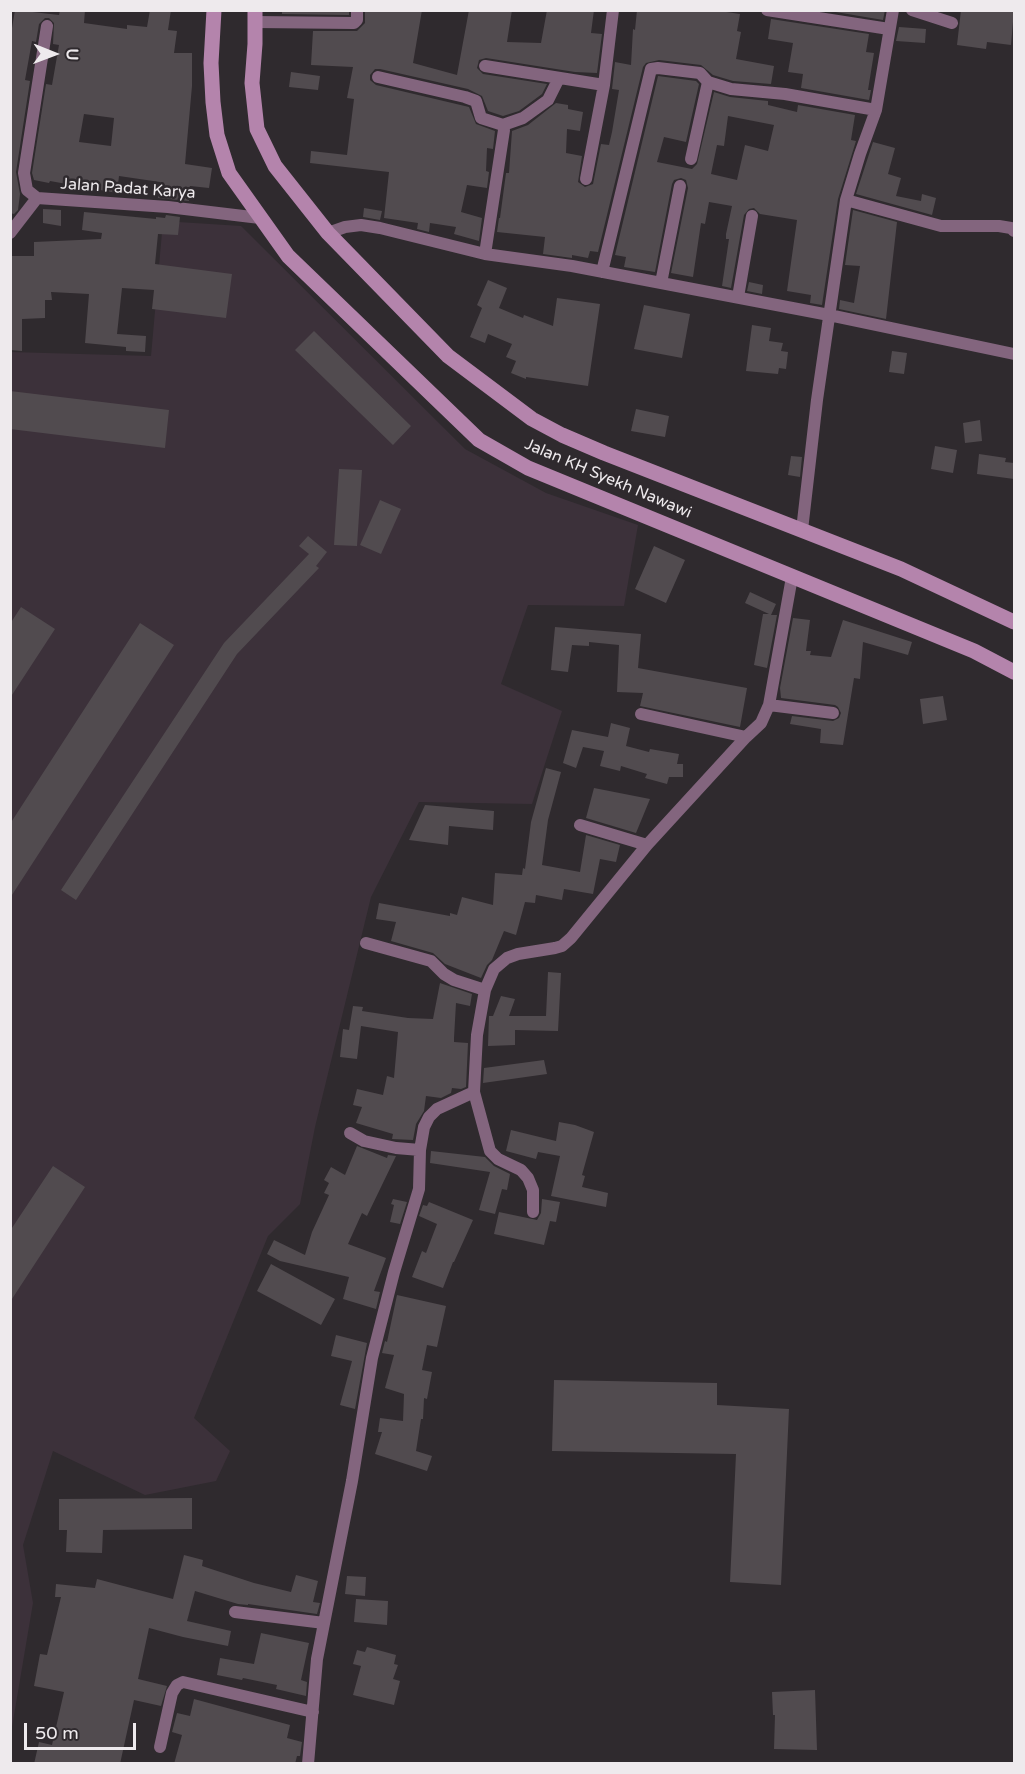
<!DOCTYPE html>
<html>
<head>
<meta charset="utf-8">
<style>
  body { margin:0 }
  #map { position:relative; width:1025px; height:1774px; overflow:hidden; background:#2f2a2e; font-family:"Varela Round",sans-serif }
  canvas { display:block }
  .frame { position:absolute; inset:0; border:12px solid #eeeaed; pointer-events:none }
  .north { position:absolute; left:24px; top:24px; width:60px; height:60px; -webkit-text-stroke:4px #2f2a2e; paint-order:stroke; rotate:91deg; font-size:16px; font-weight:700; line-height:24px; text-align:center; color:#eeeaed }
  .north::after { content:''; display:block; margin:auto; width:21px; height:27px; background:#eeeaed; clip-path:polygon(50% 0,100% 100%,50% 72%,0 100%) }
  .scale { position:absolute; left:24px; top:1723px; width:112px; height:27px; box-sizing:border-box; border:3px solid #eeeaed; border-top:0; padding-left:8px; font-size:18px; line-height:21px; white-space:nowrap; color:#eeeaed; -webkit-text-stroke:4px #2f2a2e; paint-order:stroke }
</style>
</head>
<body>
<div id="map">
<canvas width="1025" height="1774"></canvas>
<div class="frame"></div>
<div class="north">U</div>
<div class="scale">50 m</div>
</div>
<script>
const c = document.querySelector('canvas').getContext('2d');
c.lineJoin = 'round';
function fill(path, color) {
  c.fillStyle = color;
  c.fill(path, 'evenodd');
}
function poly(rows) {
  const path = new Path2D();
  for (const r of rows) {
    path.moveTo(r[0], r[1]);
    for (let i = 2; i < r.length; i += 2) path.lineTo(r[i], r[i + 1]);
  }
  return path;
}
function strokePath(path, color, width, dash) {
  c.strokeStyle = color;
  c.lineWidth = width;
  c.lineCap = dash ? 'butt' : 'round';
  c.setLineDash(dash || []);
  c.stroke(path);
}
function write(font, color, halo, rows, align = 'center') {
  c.font = font + ' "Varela Round",sans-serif';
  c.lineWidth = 5;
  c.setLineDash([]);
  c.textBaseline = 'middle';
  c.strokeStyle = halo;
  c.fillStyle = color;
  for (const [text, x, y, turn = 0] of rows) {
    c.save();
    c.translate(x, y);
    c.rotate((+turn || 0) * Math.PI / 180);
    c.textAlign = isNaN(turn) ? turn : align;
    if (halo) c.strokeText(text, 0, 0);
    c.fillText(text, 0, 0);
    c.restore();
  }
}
const built = poly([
  [163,221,241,226,465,449,546,493,638,525,624,606,528,605,501,684,562,711,532,804,419,802,371,897,315,1127,300,1204,268,1236,194,1418,230,1451,216,1481,145,1495,53,1451,23,1545,33,1603,11,1733,11,352,151,356]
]);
const building = poly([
  [15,10,59,15,60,10,85,10,84,23,127,29,127,25,147,27,150,10,171,10,168,30,177,31,174,53,192,53,192,86,185,164,212,168,209,188,190,186,189,201,158,198,160,182,119,176,117,193,50,181,49,183,34,180,32,173,46,84,52,85,59,45,53,44,54,23,49,18,45,18,39,24,36,42,32,41,25,80,30,81,16,172,20,194,18,210,14,214,10,213,10,40],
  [84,114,114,118,111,146,79,142],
  [282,10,349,10,349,15,282,14],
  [365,10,422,10,413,63,457,75,469,10,512,10,507,42,541,43,547,10,594,10,591,33,602,34,597,73,575,72,486,58,479,60,477,68,483,74,547,84,542,94,519,111,503,116,488,111,482,96,468,89,380,69,375,69,370,75,370,80,376,85,469,107,476,124,495,131,493,149,487,148,486,171,489,172,487,188,467,185,461,212,482,218,479,241,454,234,456,227,430,223,429,232,417,229,418,223,384,218,389,172,310,163,311,151,347,155,354,99,347,98,353,67,311,65,313,31,357,31,365,23],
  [637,10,713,10,740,14,737,31,741,32,736,59,774,66,771,84,733,81,713,75,701,65,659,60,646,63,643,67,598,252,590,251,588,258,572,255,572,258,543,254,545,237,497,232,499,218,500,218,506,173,509,173,512,131,528,125,556,103,568,105,568,109,583,112,580,131,567,129,566,153,582,156,578,182,585,187,593,184,601,144,609,145,612,132,619,90,612,89,615,62,631,65,633,29,635,30],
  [824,10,885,10,883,20],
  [961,10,1014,10,1011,45,987,42,986,49,957,45],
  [771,19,869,34,866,52,874,53,868,90,871,90,869,100,801,88,803,74,788,72,793,43,768,39],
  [899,27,926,29,925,43,896,41],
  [291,72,320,76,318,90,289,87],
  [658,76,696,81,699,84,686,142,664,137,657,162,692,169,697,164,714,92,730,97,768,101,768,105,797,112,798,105,855,115,851,140,856,141,838,199,822,305,810,303,811,295,787,291,797,220,760,214,754,208,749,209,744,215,731,288,722,286,729,239,726,239,726,234,732,206,709,202,705,224,701,223,693,277,671,273,688,188,686,180,681,178,674,180,672,184,655,272,624,267,626,257,615,255],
  [728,116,774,125,768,151,745,145,737,180,711,174,717,145,724,146],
  [873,142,895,148,888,174,901,178,896,196,921,201,922,194,936,198,932,215,856,194],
  [364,208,382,211,380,220,363,217],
  [43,209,61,210,61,226,43,223],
  [853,210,897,222,886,319,839,309,840,300,854,303,860,266,845,265],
  [84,212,156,219,156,217,165,218,166,215,180,217,178,235,158,234,155,264,232,274,226,318,152,309,154,290,122,288,117,334,146,336,145,352,126,351,126,347,85,343,89,294,51,292,52,300,45,300,45,318,22,319,22,351,10,350,10,256,34,256,34,242,101,239,102,233,82,230],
  [488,280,507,288,499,308,523,318,524,315,553,326,557,298,600,304,588,386,526,377,526,379,511,373,516,361,506,357,512,344,488,334,485,343,470,337,482,308,477,305],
  [749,282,763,285,762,294,747,291],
  [644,305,690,314,682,358,634,349],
  [752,325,771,328,769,341,783,343,781,351,788,352,786,369,779,368,778,374,746,371],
  [314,331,411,426,393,445,295,350],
  [892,351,907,353,904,374,889,372],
  [10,391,169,410,165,448,10,429],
  [636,409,669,416,665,437,631,431],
  [980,420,982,441,965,443,963,423],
  [935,446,957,450,953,473,931,469],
  [979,454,1006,458,1005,462,1014,463,1014,479,977,474],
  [791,456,802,457,800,477,788,475],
  [339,469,362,470,357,546,334,545],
  [380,500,401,509,381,554,360,545],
  [308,536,327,552,316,566,319,568,237,654,76,900,61,890,224,643,309,554,299,546],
  [654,546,685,560,666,603,635,589],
  [750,592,776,604,771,615,777,615,767,668,754,665,763,614,769,614,745,603],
  [21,607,55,629,10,698,10,624],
  [793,618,810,620,806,651,811,651,810,655,831,657,843,620,912,642,908,655,863,642,860,679,854,678,843,745,820,743,821,729,790,724,792,716,833,721,839,718,841,713,838,707,835,705,781,698,780,688],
  [140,623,174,645,10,898,10,824],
  [555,627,641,634,638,668,747,688,740,727,640,706,643,693,617,692,619,645,589,642,589,646,572,645,568,672,551,670],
  [943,696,947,720,923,724,920,699],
  [611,723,630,728,626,746,649,752,650,749,679,754,677,764,683,764,683,777,669,777,667,784,645,778,647,774,621,766,620,771,600,766,604,751,583,747,576,768,563,763,572,730,608,737],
  [546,768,561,772,548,820,542,865,580,872,586,835,620,845,616,862,600,859,593,894,564,889,562,900,536,895,535,903,525,902,516,935,504,931,492,960,487,965,481,978,445,964,433,953,391,941,396,922,376,919,379,903,450,916,450,913,457,915,462,897,493,905,495,873,522,875,523,868,525,869,531,822],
  [594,788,650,799,636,833,586,818],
  [425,805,494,811,493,830,449,826,448,845,409,840],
  [548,972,561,973,558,1031,515,1030,515,1045,488,1046,489,1016,493,1016,501,996,515,999,509,1016,546,1016],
  [440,983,472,994,470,1006,456,1003,454,1038,454,1042,468,1043,466,1087,461,1089,452,1088,451,1093,441,1098,426,1096,424,1111,416,1124,413,1140,392,1139,393,1134,356,1123,362,1107,353,1105,357,1089,383,1095,387,1076,394,1078,398,1032,361,1026,357,1059,340,1057,343,1029,349,1030,353,1006,363,1007,362,1011,408,1018,433,1019],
  [544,1060,547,1074,483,1083,484,1068],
  [559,1122,575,1125,594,1132,582,1175,585,1176,582,1187,608,1193,606,1207,551,1196,560,1156,538,1152,536,1159,506,1151,511,1130,556,1141],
  [357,1146,387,1158,388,1155,396,1156,367,1216,362,1213,348,1244,386,1258,374,1291,380,1292,376,1309,343,1299,349,1277,280,1261,267,1254,274,1240,305,1255,312,1232,329,1195,324,1193,329,1183,324,1180,331,1167,345,1175],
  [431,1151,485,1157,494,1166,510,1174,507,1190,502,1189,495,1214,479,1210,490,1172,430,1163],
  [53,1166,85,1187,10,1302,10,1231],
  [393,1199,407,1202,400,1224,390,1222,394,1205,391,1204],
  [542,1199,560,1202,556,1222,550,1221,544,1245,494,1234,499,1212,537,1220,541,1213],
  [429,1202,473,1220,454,1262,453,1262,443,1288,412,1277,422,1251,426,1253,437,1224,419,1216,423,1205,427,1206],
  [271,1264,335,1299,321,1325,257,1291],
  [397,1295,446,1306,437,1347,427,1345,422,1370,432,1372,427,1399,424,1398,423,1419,421,1419,416,1451,432,1456,427,1471,375,1454,382,1432,378,1432,380,1418,403,1421,404,1394,385,1388,394,1355,382,1353,385,1341,387,1342],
  [336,1335,367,1343,355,1409,340,1405,352,1361,331,1356],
  [554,1380,717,1383,717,1405,789,1409,781,1585,730,1582,736,1454,552,1451],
  [192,1498,192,1529,103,1530,102,1553,66,1552,67,1530,59,1530,59,1499],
  [184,1555,203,1560,202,1566,254,1583,291,1592,296,1575,318,1581,313,1602,320,1603,317,1614,248,1604,248,1605,238,1604,195,1591,187,1621,231,1631,228,1646,183,1637,149,1628,138,1679,167,1686,161,1706,134,1700,120,1764,34,1764,39,1742,52,1745,64,1692,34,1686,40,1654,47,1655,61,1597,55,1597,56,1584,95,1588,97,1579,173,1599],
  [347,1576,366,1577,365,1596,345,1594],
  [356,1599,388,1601,387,1625,354,1622],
  [261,1633,309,1643,301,1680,307,1682,306,1696,276,1689,277,1685,243,1678,242,1680,217,1675,220,1658,254,1664],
  [367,1647,396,1655,394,1664,398,1665,393,1679,400,1681,394,1705,353,1695,361,1666,353,1664,357,1650,365,1652],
  [815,1690,817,1750,774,1749,775,1715,773,1715,772,1692],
  [194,1699,290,1725,287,1738,302,1742,300,1756,297,1756,295,1764,174,1764,182,1735,172,1732,177,1713,190,1716]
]);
const minor = poly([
  [767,10,889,29],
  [912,10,952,23],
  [255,22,354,23,357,20,357,10],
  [485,66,604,85],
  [378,77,465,97,476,101,481,118,503,125,504,130,485,254],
  [503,125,523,118,548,100,559,78],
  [691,159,708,82],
  [586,179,604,85,613,10],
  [37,198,27,190,24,173,47,26],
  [846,200,941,226,999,226,1011,228,1014,231],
  [10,233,37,198,168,207,260,218],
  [328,233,345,227,361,225,380,228,485,254,572,266,829,315,1014,354],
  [602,272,651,69,658,68,700,73,708,82,731,89,785,94,876,110],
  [661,283,680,186],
  [738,297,752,216],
  [802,530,817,400,846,200,860,154,876,110,893,10],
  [769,705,833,713],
  [641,714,746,737],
  [580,825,647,845],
  [366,943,431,961,444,974,454,980,485,990],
  [350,1133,364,1141,396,1148,420,1150],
  [533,1212,533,1190,528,1178,521,1170,498,1159,490,1151,474,1092,477,1035,485,990,494,969,507,958,518,954,555,948,562,946,571,938,647,845,746,737,761,723,769,705,792,577],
  [235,1612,324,1623],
  [160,1747,172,1693,177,1685,183,1682,313,1712],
  [308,1764,317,1659,352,1481,372,1358,394,1272,419,1189,420,1150,424,1127,429,1117,437,1109,474,1092]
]);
const secondary = poly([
  [214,10,211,63,213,102,217,135,229,173,288,256,479,440,528,468,974,651,1014,672],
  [255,10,255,44,252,83,257,129,275,166,328,233,448,356,532,419,562,435,604,453,901,569,1014,622]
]);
const streetNames = [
  ["Jalan Padat Karya",128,189,4],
  ["Jalan KH Syekh Nawawi",608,479,23]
];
fill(built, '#3c313a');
fill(building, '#514b4f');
strokePath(minor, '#83657e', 12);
strokePath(secondary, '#b484ac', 15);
write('16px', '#eeeaed', '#2f2a2e', streetNames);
</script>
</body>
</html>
